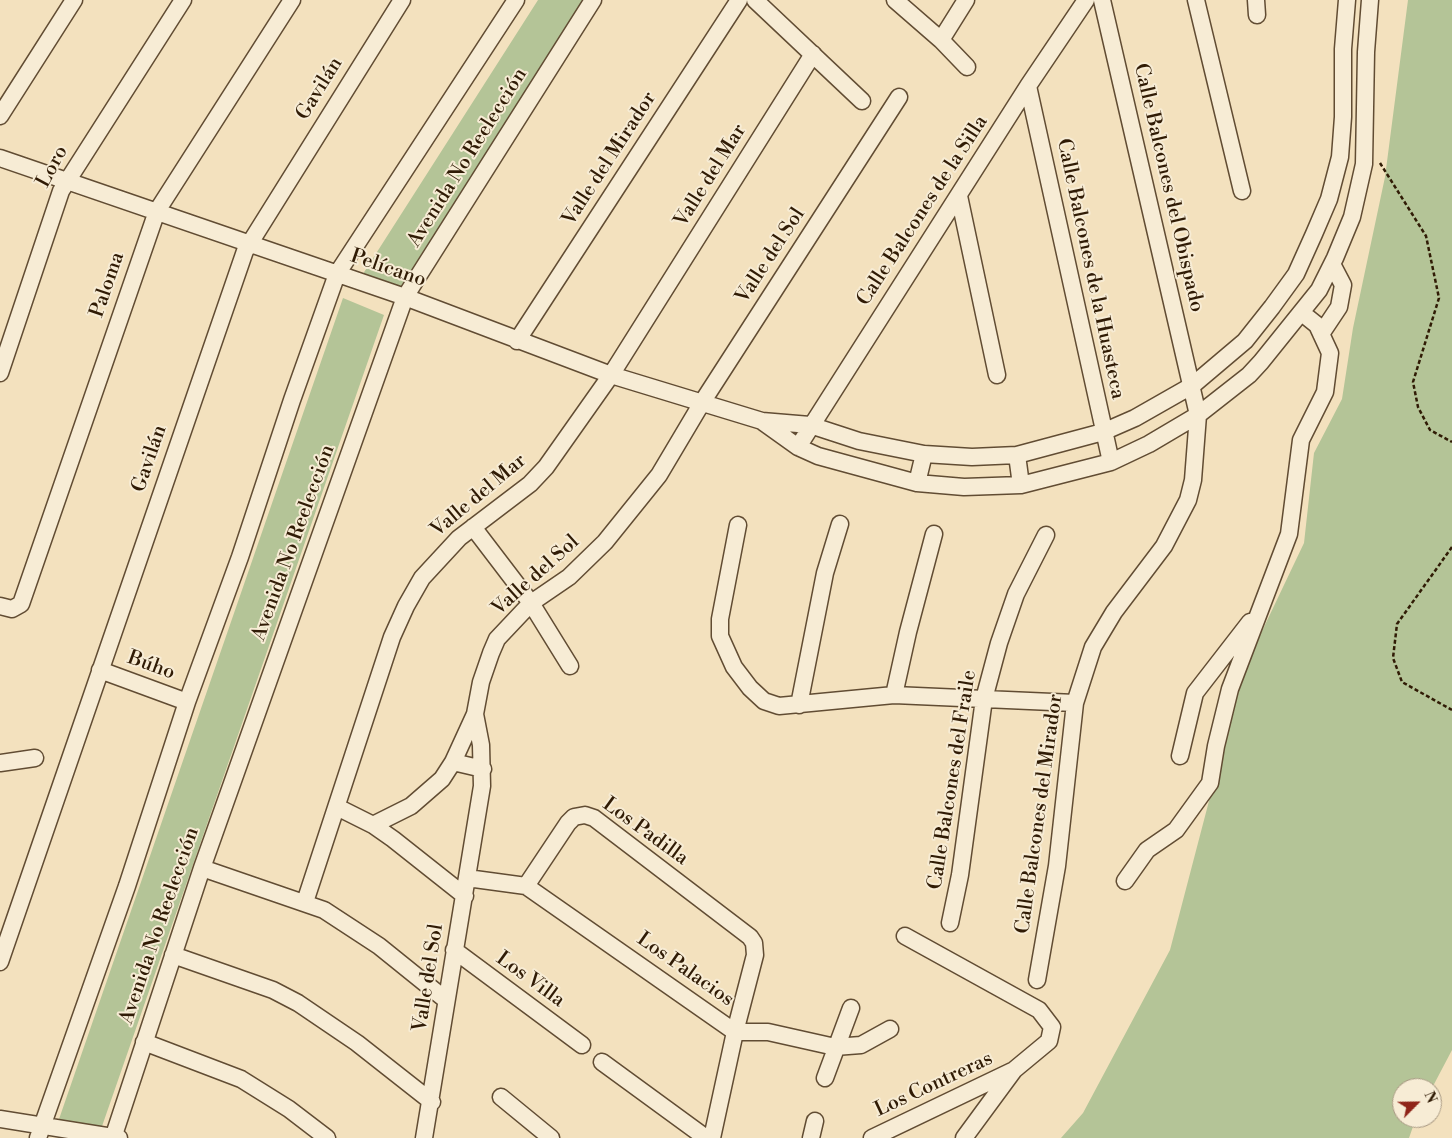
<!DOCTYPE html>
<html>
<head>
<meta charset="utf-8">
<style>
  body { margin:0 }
  #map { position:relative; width:1452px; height:1138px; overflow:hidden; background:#f3e1be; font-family:"Libre Bodoni",serif }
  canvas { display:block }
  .north { position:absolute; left:1392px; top:1078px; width:50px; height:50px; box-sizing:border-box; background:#f7ecd5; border:1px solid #a79882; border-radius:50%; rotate:67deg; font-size:14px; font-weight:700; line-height:20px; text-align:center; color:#301b05 }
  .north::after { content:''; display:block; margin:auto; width:18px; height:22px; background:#8f2418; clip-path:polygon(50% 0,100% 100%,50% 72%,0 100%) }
</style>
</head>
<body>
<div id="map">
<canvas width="1452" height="1138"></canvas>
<div class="north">N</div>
</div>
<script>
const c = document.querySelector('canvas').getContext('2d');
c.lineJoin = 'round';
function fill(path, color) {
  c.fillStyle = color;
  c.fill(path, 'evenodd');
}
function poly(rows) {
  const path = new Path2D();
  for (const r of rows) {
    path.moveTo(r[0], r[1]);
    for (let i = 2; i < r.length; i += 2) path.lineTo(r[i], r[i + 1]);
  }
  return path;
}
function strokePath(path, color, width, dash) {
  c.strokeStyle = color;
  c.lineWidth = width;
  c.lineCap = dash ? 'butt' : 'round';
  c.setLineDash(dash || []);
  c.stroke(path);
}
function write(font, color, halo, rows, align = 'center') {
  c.font = font + ' "Libre Bodoni",serif';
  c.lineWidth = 4;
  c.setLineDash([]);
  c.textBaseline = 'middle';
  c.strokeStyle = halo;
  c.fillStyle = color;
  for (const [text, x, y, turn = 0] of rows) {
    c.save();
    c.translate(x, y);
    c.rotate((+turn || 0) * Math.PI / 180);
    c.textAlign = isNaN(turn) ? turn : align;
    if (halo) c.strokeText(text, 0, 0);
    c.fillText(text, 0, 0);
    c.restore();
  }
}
const green = poly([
  [538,0,583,0,398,291,361,277],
  [1408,0,1452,0,1452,1050,1432,1088,1402,1088,1402,1118,1416,1118,1409,1138,1061,1138,1083,1113,1170,950,1243,671,1304,543,1314,453,1342,399,1353,328,1385,177],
  [343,298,384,315,100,1132,58,1122]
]);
const path = poly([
  [1380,163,1426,236,1439,298,1413,382,1418,407,1430,430,1452,442],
  [1452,547,1397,624,1393,658,1402,682,1452,710]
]);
const minor = poly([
  [755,0,862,101],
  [895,0,941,40,967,67],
  [1196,0,1242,191],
  [1256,0,1257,15],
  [941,40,966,0],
  [1028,86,1111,462],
  [0,116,74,0],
  [0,158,405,297,611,375,762,421,810,425,859,441,924,454,972,457,1017,455,1103,432,1135,418,1193,385,1245,341,1272,307,1296,274,1314,234,1329,199,1340,157,1343,117,1343,49,1347,0],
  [959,196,997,375],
  [1321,334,1339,307,1343,285,1332,264],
  [517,341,739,0],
  [0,373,61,191,183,0],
  [763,422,798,447,818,456,917,483,964,487,1021,485,1111,462,1149,444,1198,415,1249,375,1261,362,1319,290,1335,258,1352,217,1364,164,1366,52,1370,0],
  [798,447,1028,86,1086,0],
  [1017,455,1021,485],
  [917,483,924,454],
  [738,525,720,619,720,636,734,667,750,688,764,701,779,706,894,695,1075,703],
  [473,527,531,603,570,666],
  [0,606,12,609,21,604,157,211,292,0],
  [100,670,187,702],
  [894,695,908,632,934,534],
  [799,705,825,573,840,524],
  [1180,756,1195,693,1250,622],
  [453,762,483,769],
  [0,763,35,758],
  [337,807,373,825,393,839,465,896],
  [373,825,411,806,442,779,453,762,475,714],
  [202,868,324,910,379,946,446,1000],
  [467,878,526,886,735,1032,768,1032,835,1047,861,1045,890,1029],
  [1125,881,1147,850,1176,830,1210,783,1216,746,1230,689,1289,534,1301,440,1325,392,1330,353,1317,325,1302,313],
  [526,886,568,823,574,817,585,815,594,818,750,937,754,943,755,955,735,1032,712,1138],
  [305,902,392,637,406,606,422,578,459,538,530,484,546,467,611,375,813,54],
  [950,923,960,875,984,699,999,643,1016,594,1046,535],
  [905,936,1039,1010,1052,1027,1049,1041,1014,1070,964,1138],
  [454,950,582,1045],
  [173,955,273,990,298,1003,357,1043,432,1102],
  [0,962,245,251,402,0],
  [1037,980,1057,866,1075,703,1093,647,1114,612,1164,546,1188,500,1193,480,1198,415,1102,0],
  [144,1042,241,1079,289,1109,327,1138],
  [602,1062,706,1138],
  [825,1078,851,1008],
  [501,1097,551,1138],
  [0,1119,119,1138],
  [38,1138,127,886,187,702,240,557,292,400,337,274,516,0],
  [113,1138,202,868,405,297,593,0],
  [424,1138,482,786,481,745,475,714,481,682,491,653,497,639,531,603,569,577,605,542,659,475,703,401,899,97],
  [811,1138,815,1121],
  [872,1138,1012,1071]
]);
const streetNames = [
  ["Gavilán",320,89,-58],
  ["Avenida No Reelección",468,158,-58],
  ["Valle del Mirador",610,159,-57],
  ["Loro",53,167,-62],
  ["Valle del Mar",711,176,-58],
  ["Calle Balcones del Obispado",1168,188,77],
  ["Calle Balcones de la Silla",923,211,-57],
  ["Valle del Sol",771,256,-57],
  ["Pelícano",388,269,19],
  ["Calle Balcones de la Huasteca",1090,269,78],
  ["Paloma",108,285,-71],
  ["Gavilán",150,459,-71],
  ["Valle del Mar",479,496,-40],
  ["Avenida No Reelección",294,543,-70],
  ["Valle del Sol",536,576,-42],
  ["Búho",151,666,20],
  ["Calle Balcones del Fraile",953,780,-81],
  ["Calle Balcones del Mirador",1040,814,-82],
  ["Los Padilla",645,832,36],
  ["Avenida No Reelección",160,926,-71],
  ["Los Palacios",685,970,35],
  ["Valle del Sol",429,978,-81],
  ["Los Villa",530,980,36],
  ["Los Contreras",934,1085,-25]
];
fill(green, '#b4c497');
strokePath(minor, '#614c33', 19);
strokePath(path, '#301b05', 2.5, [4, 2.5]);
strokePath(minor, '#f7ecd5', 16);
write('20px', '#301b05', '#f7ecd5', streetNames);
</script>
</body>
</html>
